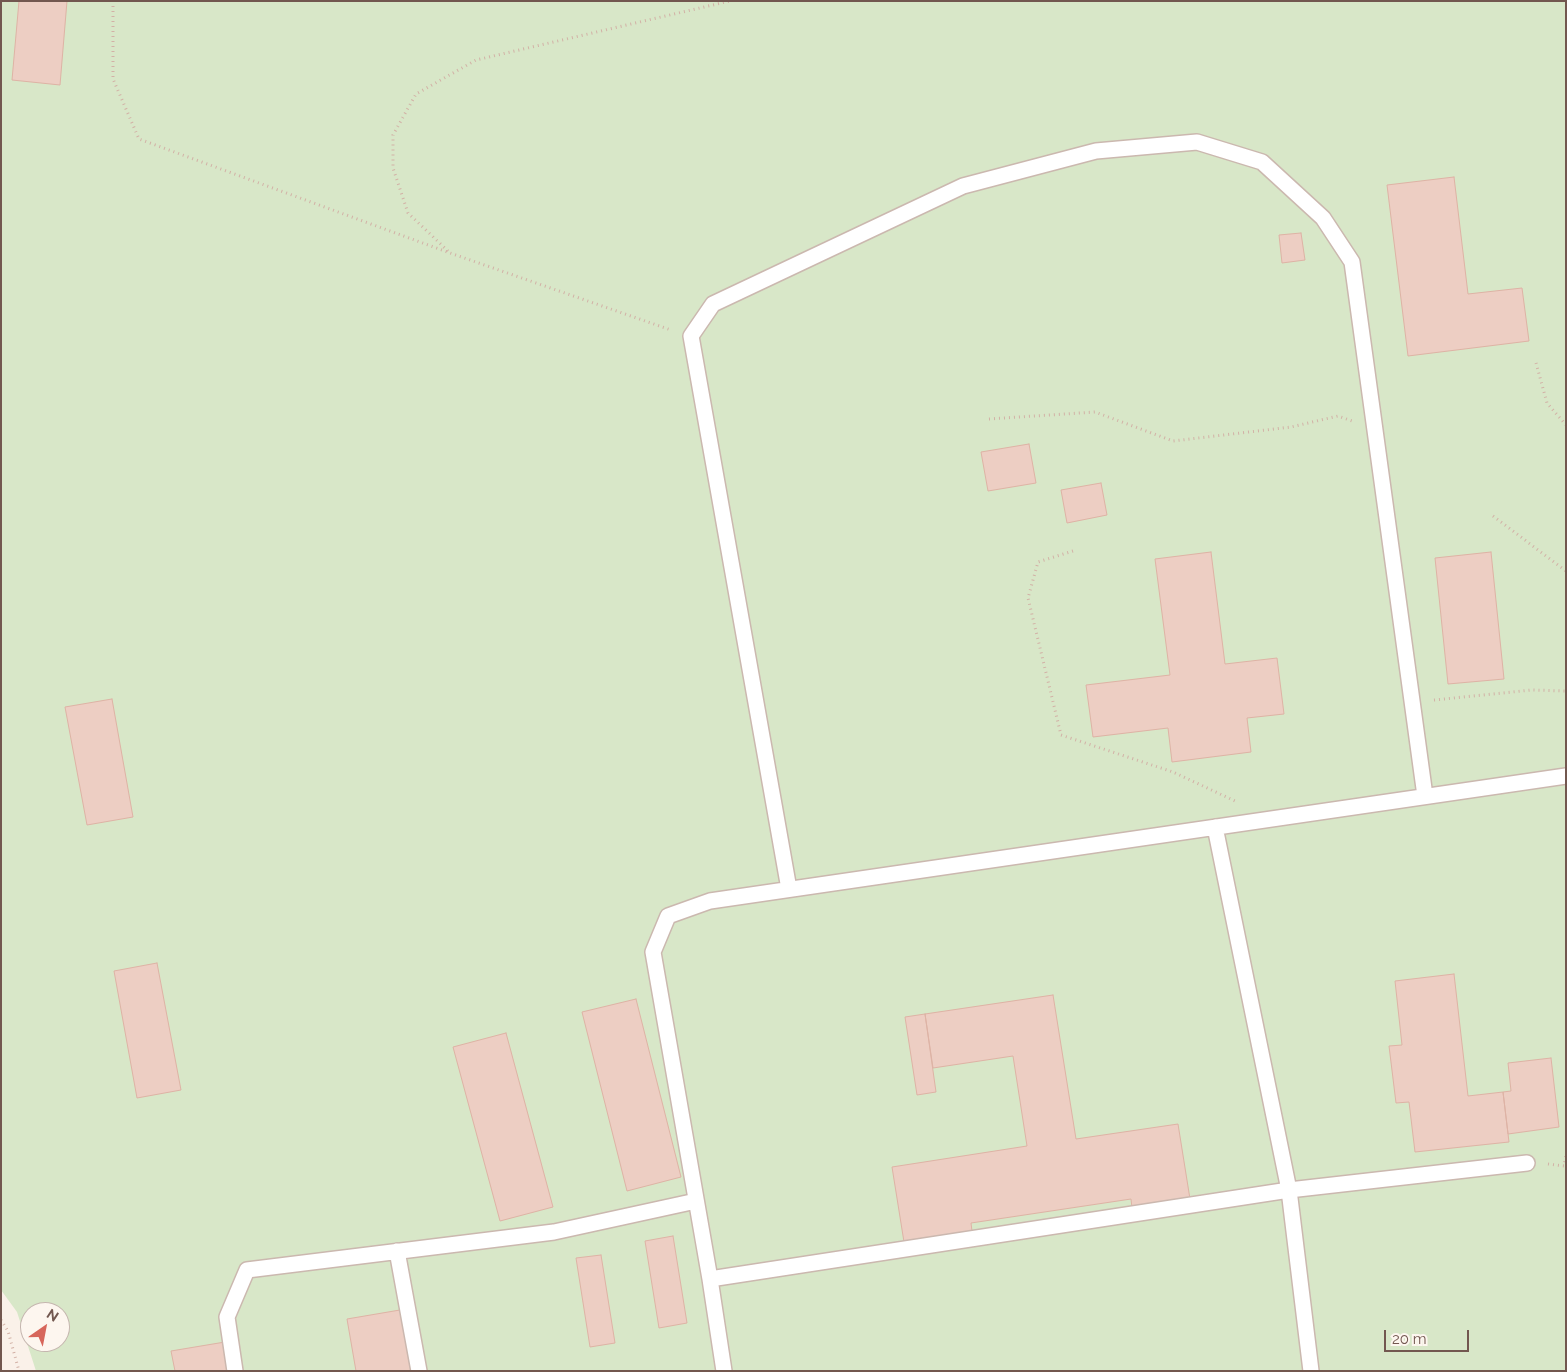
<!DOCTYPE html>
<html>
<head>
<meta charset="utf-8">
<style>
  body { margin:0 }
  #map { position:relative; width:1567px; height:1372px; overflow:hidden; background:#faf1e9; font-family:Raleway,sans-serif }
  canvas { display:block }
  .frame { position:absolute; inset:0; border:2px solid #72574f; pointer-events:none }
  .north { position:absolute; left:20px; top:1302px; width:50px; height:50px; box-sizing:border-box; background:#fdf6ef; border:1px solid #c5b6af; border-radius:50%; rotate:33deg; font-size:14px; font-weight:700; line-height:20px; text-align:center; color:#72574f }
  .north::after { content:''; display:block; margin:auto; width:18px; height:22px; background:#d7665b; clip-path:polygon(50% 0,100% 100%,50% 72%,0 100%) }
  .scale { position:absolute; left:1384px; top:1330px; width:85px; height:22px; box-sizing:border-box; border:2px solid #72574f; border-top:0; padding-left:6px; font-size:15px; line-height:18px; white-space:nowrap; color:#72574f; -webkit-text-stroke:4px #fdf6ef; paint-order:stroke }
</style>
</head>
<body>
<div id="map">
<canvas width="1567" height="1372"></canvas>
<div class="frame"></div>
<div class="north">N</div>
<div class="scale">20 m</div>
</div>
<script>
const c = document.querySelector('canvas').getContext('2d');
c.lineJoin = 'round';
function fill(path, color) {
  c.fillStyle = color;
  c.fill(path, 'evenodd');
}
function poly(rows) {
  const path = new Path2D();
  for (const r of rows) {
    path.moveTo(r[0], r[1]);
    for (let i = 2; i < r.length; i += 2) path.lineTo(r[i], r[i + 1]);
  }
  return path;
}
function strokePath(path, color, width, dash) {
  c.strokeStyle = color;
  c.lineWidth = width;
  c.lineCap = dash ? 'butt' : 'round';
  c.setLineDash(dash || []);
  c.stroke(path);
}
const green = poly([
  [1,1,1566,1,1566,1371,36,1371,17,1312,1,1290],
  [30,1312,60,1312,60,1342,30,1342]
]);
const building = poly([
  [19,1,67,1,60,85,12,80,19,1],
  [1454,177,1468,294,1522,288,1529,341,1408,356,1387,185,1454,177],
  [1301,233,1305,260,1282,263,1279,235,1301,233],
  [1029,444,1036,483,988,491,981,452,1029,444],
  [1101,483,1107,515,1067,523,1061,490,1101,483],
  [1211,552,1225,664,1277,658,1284,714,1247,718,1251,752,1172,762,1168,728,1093,737,1086,685,1170,675,1155,559,1211,552],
  [1491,552,1504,679,1448,684,1435,558,1491,552],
  [112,699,133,817,87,825,65,707,112,699],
  [157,963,181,1090,137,1098,114,971,157,963],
  [1454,974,1468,1096,1503,1092,1509,1142,1415,1152,1409,1102,1396,1103,1389,1046,1402,1045,1395,981,1454,974],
  [1053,995,1076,1139,1178,1124,1190,1199,1132,1208,1131,1199,971,1223,972,1231,904,1242,892,1167,1027,1146,1013,1056,933,1068,925,1014,1053,995],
  [636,999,681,1177,627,1191,582,1012,636,999],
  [925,1014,936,1092,917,1095,905,1017,925,1014],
  [506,1033,553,1207,500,1221,453,1047,506,1033],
  [1551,1058,1559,1127,1508,1134,1503,1092,1511,1091,1508,1063,1551,1058],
  [673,1236,687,1323,659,1328,645,1241,673,1236],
  [601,1255,615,1343,590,1347,576,1258,601,1255],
  [400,1310,411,1371,356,1371,347,1319,400,1310],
  [225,1342,230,1371,175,1371,171,1351,225,1342]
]);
const path = poly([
  [113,1,113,79,139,139,450,253,671,330],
  [448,251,408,213,393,168,393,135,416,94,476,60,730,1],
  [1536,363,1547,403,1566,425],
  [989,419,1095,412,1173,441,1291,427,1338,416,1352,421],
  [1493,516,1566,571],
  [1073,551,1038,562,1028,598,1061,735,1173,772,1235,801],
  [1434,700,1532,690,1566,691],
  [1548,1164,1564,1166,1566,1155],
  [1,1320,8,1331,19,1371]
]);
const lane = poly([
  [1215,827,1289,1190,1311,1371],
  [789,889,691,336,713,304,963,186,1096,151,1197,142,1262,162,1323,218,1352,262,1425,796],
  [397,1251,419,1371],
  [710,1279,1289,1190,1527,1163],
  [235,1371,227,1317,247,1270,554,1232,696,1201],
  [724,1371,710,1279,653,952,668,916,710,901,1566,776]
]);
fill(green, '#d8e7c8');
fill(building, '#edcec3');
strokePath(building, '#deb3a5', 1);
strokePath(lane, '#cbb8af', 18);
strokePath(path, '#d2b1a6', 3, [1, 4]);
strokePath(lane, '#fff', 15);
</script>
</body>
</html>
